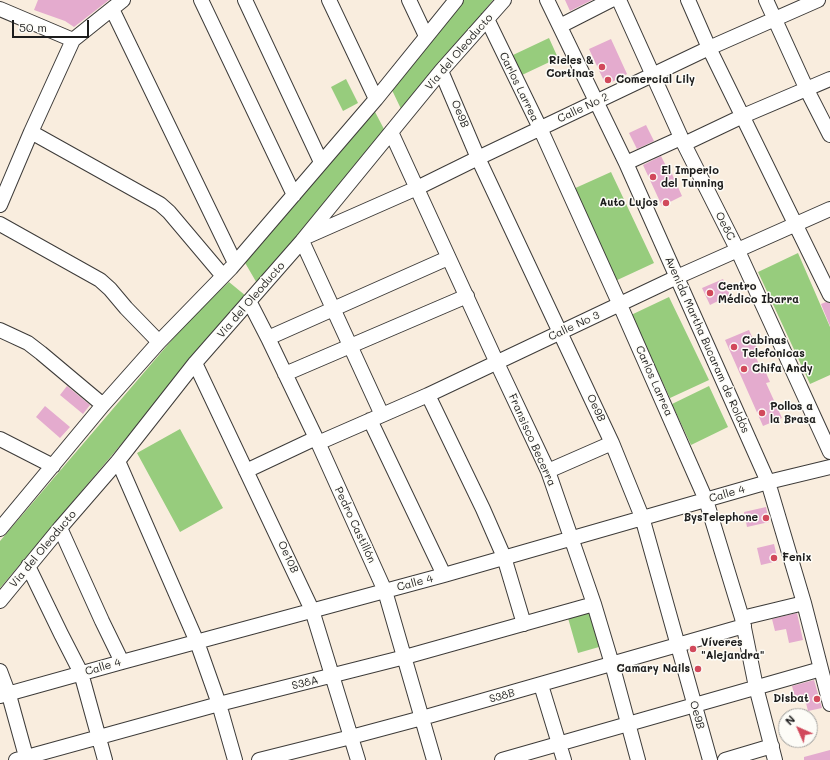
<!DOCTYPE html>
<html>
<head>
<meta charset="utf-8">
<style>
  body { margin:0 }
  #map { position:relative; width:830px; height:760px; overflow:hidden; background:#f9edde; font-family:Mali,sans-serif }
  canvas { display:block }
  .north { position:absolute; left:778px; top:708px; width:40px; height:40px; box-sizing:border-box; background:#fdfcf7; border:1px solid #a3a29f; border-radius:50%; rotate:315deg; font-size:11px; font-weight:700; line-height:16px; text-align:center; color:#1c1c1c }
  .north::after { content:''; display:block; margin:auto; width:14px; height:18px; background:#d1495b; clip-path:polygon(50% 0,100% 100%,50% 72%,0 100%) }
  .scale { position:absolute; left:12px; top:20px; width:77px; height:18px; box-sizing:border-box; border:2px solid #1c1c1c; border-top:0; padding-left:5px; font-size:12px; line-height:14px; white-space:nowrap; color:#1c1c1c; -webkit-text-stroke:3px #fdfcf7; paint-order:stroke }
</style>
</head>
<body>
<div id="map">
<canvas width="830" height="760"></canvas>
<div class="north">N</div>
<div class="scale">50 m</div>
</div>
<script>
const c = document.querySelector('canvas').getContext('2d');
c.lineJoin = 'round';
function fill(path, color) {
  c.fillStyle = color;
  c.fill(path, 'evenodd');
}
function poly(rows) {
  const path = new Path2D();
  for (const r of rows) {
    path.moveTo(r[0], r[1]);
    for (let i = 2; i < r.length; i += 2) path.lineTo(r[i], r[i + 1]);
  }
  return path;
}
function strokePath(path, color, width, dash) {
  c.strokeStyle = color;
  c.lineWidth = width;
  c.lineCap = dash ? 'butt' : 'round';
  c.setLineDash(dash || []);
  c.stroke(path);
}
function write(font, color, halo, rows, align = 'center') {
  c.font = font + ' Mali,sans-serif';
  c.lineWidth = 3;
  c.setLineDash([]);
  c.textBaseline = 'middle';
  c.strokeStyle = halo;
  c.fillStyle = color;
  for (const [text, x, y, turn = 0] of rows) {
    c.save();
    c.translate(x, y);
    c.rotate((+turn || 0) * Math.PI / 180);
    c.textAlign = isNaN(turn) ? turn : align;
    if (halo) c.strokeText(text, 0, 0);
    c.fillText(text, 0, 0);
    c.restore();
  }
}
const green = poly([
  [464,0,493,0,402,111,391,88],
  [549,38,558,58,522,75,513,55],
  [346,79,358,103,343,111,331,87],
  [374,110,385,131,258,285,244,261],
  [611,172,654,263,613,282,571,190],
  [798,253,830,327,830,375,810,384,758,272],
  [229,282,246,296,0,588,0,541,194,314],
  [669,297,709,380,670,398,631,315],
  [709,386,728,427,691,445,672,404],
  [180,429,223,508,180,532,137,453],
  [589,612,599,647,578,653,568,618]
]);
const building = poly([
  [38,0,109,0,74,27,65,21,34,10],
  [565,0,592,0,570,11],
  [611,39,627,74,608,84,604,81,589,49],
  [646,125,654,141,637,149,629,133],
  [661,156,666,166,668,165,682,196,662,206,643,165],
  [723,279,730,295,710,305,702,288],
  [826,302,830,303,830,326,821,304],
  [749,330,757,348,753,350,760,367,763,366,770,382,766,383,782,418,763,426,725,340],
  [67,386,90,405,83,414,60,395],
  [45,406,70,427,60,438,36,417],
  [766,507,769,522,747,527,744,512],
  [774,544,778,561,761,565,757,548],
  [797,613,803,640,789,643,786,629,775,631,772,619],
  [814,680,822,708,808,711,804,695,795,697,792,686],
  [830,750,830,760,804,760,804,757]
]);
const minor = poly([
  [201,0,294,195],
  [245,0,321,162],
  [329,0,376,99],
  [409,0,426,36],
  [547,0,626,163,768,482,804,603,830,704],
  [619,0,684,144,738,251,830,452],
  [688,0,709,48,830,295],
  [766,0,807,90,830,135],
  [0,9,73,40],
  [112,9,235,263],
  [487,19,540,128,620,305,706,500,742,618,756,687,775,760],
  [560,26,611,0],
  [441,71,478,158,612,443,642,517,710,760],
  [31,132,160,204,169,212,223,276],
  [391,132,497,363,548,471,594,604,612,664,638,760],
  [684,144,743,116,830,79],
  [626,163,681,138],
  [0,205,31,132,73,40,123,0],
  [0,224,100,280,110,289,126,308,159,342],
  [308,236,417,188,478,158,709,48,818,0],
  [302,241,382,415],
  [249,301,268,338,316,438,385,591,434,760],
  [0,330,28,343,41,353,103,405],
  [268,338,448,258],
  [195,363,312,610,358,760],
  [285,374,467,296],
  [428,395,483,509,504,557,524,624],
  [370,420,444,575],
  [0,439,53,466],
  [318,443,428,395,677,277,830,209],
  [118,461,197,642,219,704,235,760],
  [246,471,316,438],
  [548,471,612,443],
  [60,528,102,621,122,662],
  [0,529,103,405,159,342,231,268,376,99,456,0],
  [28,566,61,634,81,673,105,760],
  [0,601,60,528,118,461,195,363,302,241,441,71,504,0],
  [742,618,804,603],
  [0,671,9,695,27,760],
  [541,685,564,760],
  [0,696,122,662,444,575,768,482,830,467],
  [16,760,219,704,405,657,594,604],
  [259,760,351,737,422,718,744,626],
  [502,760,821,669],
  [725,760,772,746]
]);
const markers = [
  [602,67,4,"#d1495b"],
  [608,80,4,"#d1495b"],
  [653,177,4,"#d1495b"],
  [666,203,4,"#d1495b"],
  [710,293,4,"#d1495b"],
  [734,347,4,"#d1495b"],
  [744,369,4,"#d1495b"],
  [762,413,4,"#d1495b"],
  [766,518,4,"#d1495b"],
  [774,558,4,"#d1495b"],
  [693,649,4,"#d1495b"],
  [698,669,4,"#d1495b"],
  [817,699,4,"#d1495b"]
];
const streetNames = [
  ["Via del Oleoducto",459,52,-49],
  ["Carlos Larrea",519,87,64],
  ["Calle No 2",583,108,-25],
  ["Oe9B",460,114,67],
  ["Oe8C",725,226,63],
  ["Via del Oleoducto",251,300,-49],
  ["Calle No 3",574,326,-25],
  ["Avenida Martha Bucaram de Roldós",707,345,66],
  ["Carlos Larrea",654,381,66],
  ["Oe9B",596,408,65],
  ["Fransisco Becerra",532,440,66],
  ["Calle 4",727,494,-16],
  ["Pedro Castillón",355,525,65],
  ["Via del Oleoducto",43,549,-50],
  ["Oe10B",288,557,65],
  ["Calle 4",415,583,-15],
  ["Calle 4",103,667,-16],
  ["S38A",305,683,-14],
  ["S38B",502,696,-16],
  ["Oe9B",697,715,74]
];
const poiNames = [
  ["Rieles &",594,61,"right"],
  ["Cortinas",594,74,"right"],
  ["Comercial Lily",616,80],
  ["El Imperio",661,171],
  ["del Tunning",661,184],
  ["Auto Lujos",658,203,"right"],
  ["Centro",718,287],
  ["Médico Ibarra",718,300],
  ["Cabinas",742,341],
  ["Telefonicas",742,354],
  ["Chifa Andy",752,369],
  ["Pollos a",770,407],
  ["la Brasa",770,420],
  ["BysTelephone",758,518,"right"],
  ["Fenix",782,558],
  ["Víveres",701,643],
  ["\"Alejandra\"",701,656],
  ["Camary Nails",690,669,"right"],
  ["Disbat",809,699,"right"]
];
fill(green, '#97cc7d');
fill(building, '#e4abce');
strokePath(minor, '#3d3b39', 16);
strokePath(minor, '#fff', 14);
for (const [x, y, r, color] of markers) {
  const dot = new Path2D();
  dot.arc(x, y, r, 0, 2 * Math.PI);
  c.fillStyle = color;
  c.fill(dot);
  strokePath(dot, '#fdfcf7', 1.5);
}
write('11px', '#1c1c1c', '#fdfcf7', streetNames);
write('bold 11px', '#1c1c1c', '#fdfcf7', poiNames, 'left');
</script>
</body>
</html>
